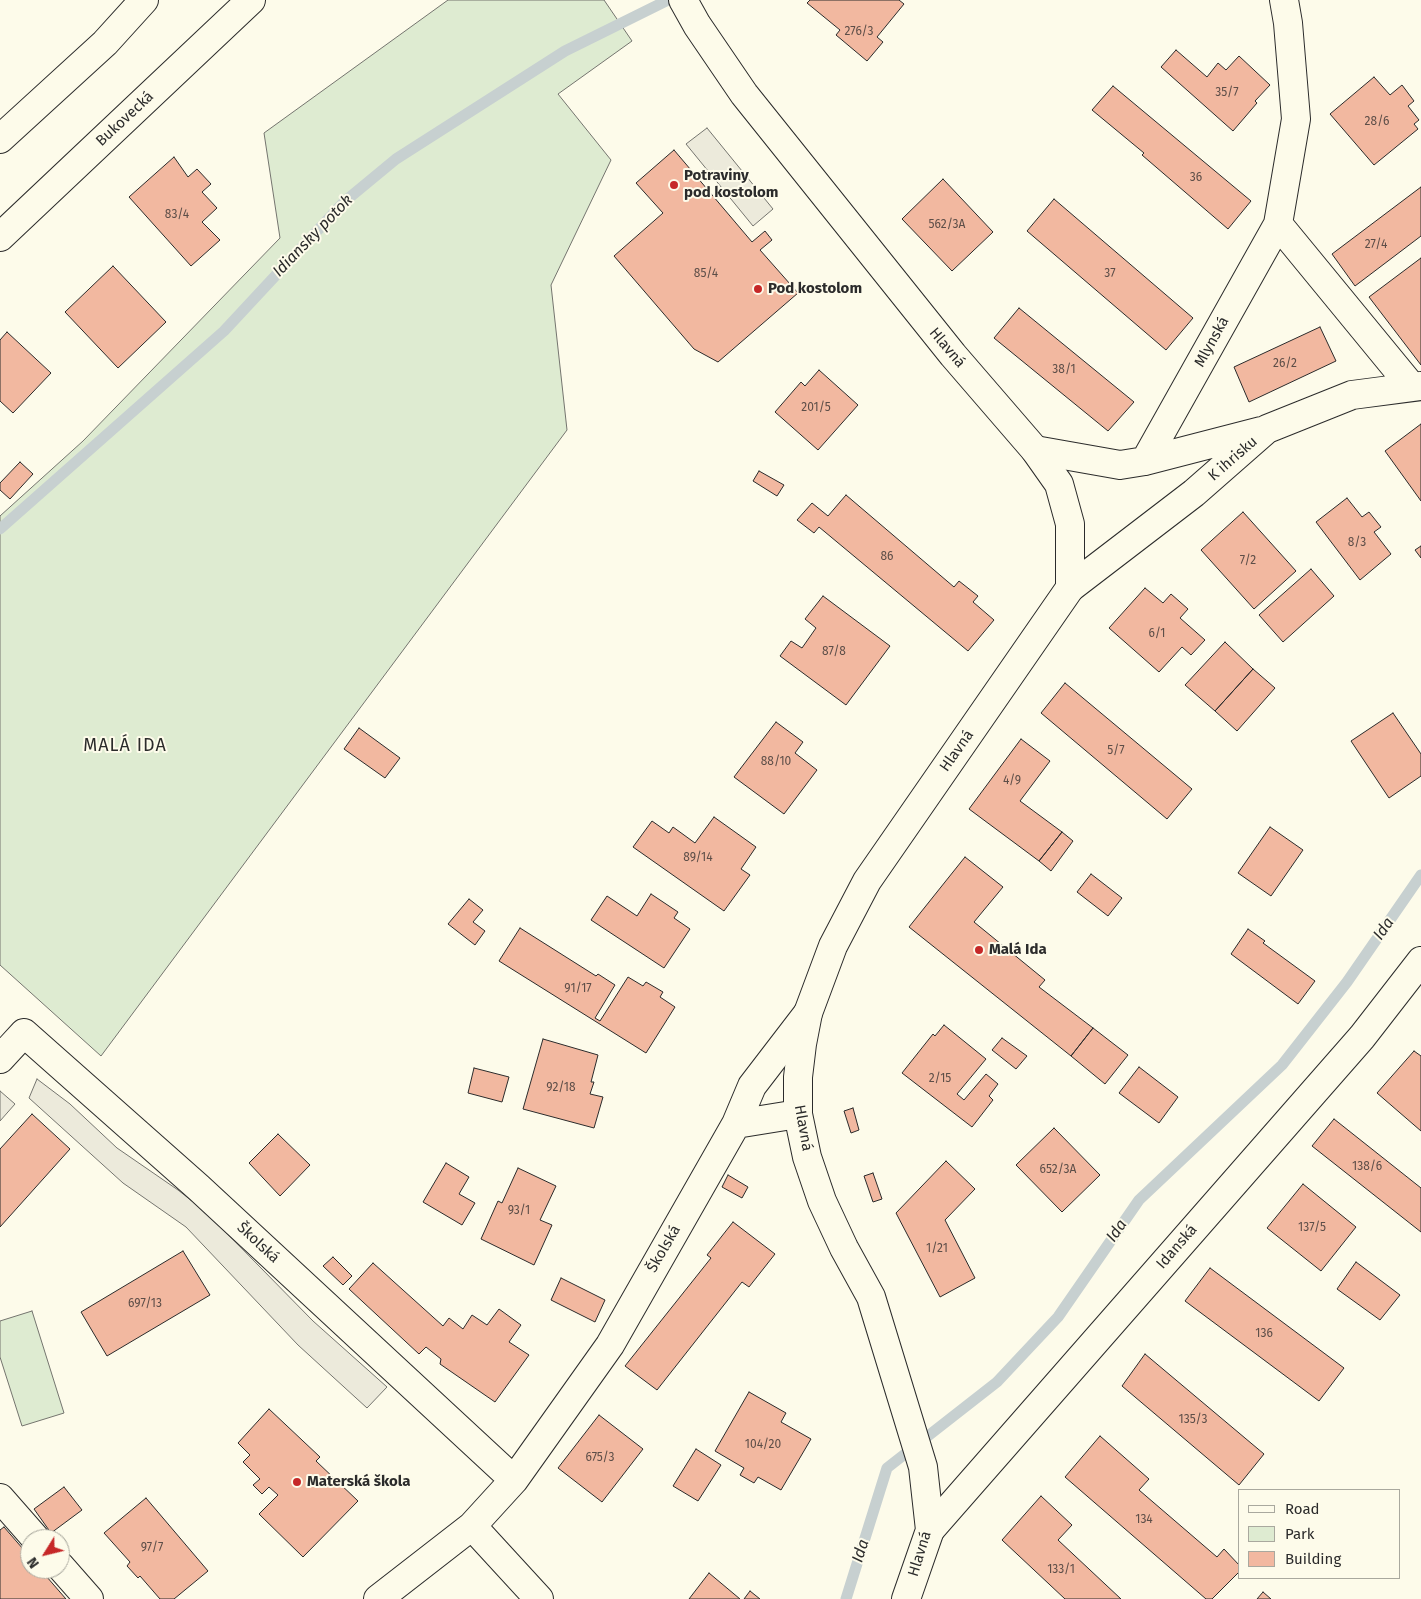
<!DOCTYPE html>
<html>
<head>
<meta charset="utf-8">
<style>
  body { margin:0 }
  #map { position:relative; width:1421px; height:1599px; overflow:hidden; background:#fdfbea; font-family:"Fira Sans",sans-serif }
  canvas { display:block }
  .legend { position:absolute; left:1238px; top:1489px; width:162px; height:90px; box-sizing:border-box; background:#fdfbea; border:1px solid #a9a89e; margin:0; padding:6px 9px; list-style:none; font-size:15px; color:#2b2b2b }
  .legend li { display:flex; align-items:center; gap:10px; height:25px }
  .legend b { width:25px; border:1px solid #a9a89e }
  .north { position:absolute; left:20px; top:1529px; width:50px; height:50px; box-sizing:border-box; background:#fdfbea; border:1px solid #a9a89e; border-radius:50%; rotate:234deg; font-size:14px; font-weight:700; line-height:20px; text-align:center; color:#2b2b2b }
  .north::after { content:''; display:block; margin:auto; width:18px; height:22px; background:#c62828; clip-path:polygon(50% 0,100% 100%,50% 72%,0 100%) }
</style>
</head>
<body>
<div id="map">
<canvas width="1421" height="1599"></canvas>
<ul class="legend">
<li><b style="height:6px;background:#fdfbea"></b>Road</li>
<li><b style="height:14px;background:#deebd1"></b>Park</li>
<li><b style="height:14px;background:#f2b8a0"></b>Building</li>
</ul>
<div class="north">N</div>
</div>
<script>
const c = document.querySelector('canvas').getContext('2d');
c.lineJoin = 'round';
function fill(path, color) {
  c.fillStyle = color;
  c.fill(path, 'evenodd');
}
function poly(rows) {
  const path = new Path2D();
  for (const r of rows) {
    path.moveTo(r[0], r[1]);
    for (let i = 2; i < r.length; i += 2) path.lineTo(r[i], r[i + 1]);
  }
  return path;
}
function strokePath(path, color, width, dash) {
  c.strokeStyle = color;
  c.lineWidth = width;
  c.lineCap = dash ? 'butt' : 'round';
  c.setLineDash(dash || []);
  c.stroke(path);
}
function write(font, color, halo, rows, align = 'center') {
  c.font = font + ' "Fira Sans",sans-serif';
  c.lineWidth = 4;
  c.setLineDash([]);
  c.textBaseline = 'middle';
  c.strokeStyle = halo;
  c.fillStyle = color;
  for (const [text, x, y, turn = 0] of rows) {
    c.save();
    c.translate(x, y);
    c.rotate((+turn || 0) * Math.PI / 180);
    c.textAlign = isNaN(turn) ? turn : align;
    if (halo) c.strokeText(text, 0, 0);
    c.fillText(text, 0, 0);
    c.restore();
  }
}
const green = poly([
  [448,0,604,0,632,41,558,94,611,160,551,285,567,430,101,1056,0,965,0,516,83,441,280,238,264,133,448,0],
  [32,1311,64,1413,22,1426,0,1357,0,1321,32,1311]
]);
const parking = poly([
  [707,128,773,209,753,226,686,144,707,128],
  [37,1079,70,1104,117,1148,178,1190,206,1212,313,1321,387,1387,367,1408,298,1345,186,1227,123,1183,29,1098,37,1079],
  [0,1091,15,1104,0,1121,0,1091]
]);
const stream = poly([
  [0,529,224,331,344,202,396,159,565,51,668,0],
  [846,1599,887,1468,997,1382,1058,1317,1139,1200,1282,1065,1347,982,1421,875]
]);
const building = poly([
  [810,0,899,0,904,4,877,37,883,42,867,61,836,35,840,30,807,3,810,0],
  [1176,50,1207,77,1218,63,1226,70,1239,56,1270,85,1255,101,1257,103,1233,131,1161,67,1176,50],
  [1374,77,1390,95,1402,85,1414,101,1408,106,1419,120,1414,124,1418,129,1374,165,1330,114,1374,77],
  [1113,86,1251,201,1228,229,1142,155,1144,153,1092,110,1113,86],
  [674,150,752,242,765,231,772,240,760,250,798,293,718,362,694,349,614,256,663,213,636,183,674,150],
  [174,157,188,177,197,169,211,184,202,192,217,208,202,222,220,240,191,266,129,197,174,157],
  [943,179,993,232,952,271,902,219,943,179],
  [1421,187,1421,236,1355,286,1332,254,1421,187],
  [1054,199,1193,318,1166,350,1027,231,1054,199],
  [1421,258,1421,365,1369,297,1421,258],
  [113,266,166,322,118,368,65,312,113,266],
  [1019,308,1134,402,1108,431,994,338,1019,308],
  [1320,327,1336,361,1249,402,1234,367,1320,327],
  [7,332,51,373,13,413,0,401,0,340,7,332],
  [819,370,858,405,818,450,775,412,801,382,805,386,819,370],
  [1421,424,1421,501,1385,451,1421,424],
  [20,462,33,474,10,499,0,490,0,483,20,462],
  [759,471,784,485,777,496,753,481,759,471],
  [846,495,954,587,959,581,978,596,973,602,994,620,968,651,819,527,814,533,797,520,812,503,828,516,846,495],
  [1347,498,1362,517,1369,512,1381,527,1374,532,1391,554,1360,580,1316,522,1347,498],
  [1243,512,1296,571,1254,609,1201,550,1243,512],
  [1421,546,1421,558,1415,550,1421,546],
  [1311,569,1334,596,1283,642,1259,615,1311,569],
  [1145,588,1163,603,1171,594,1188,609,1180,618,1205,640,1191,655,1182,647,1159,672,1109,628,1145,588],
  [823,596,890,646,846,705,780,656,791,641,802,648,816,628,805,619,823,596],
  [1225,642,1253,669,1215,711,1185,685,1225,642],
  [1253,669,1275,688,1237,731,1215,711,1253,669],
  [1065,683,1192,789,1167,819,1041,713,1065,683],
  [1393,713,1421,754,1421,776,1389,798,1351,741,1393,713],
  [776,722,803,742,795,753,817,770,784,814,734,777,776,722],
  [359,728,400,758,385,778,344,749,359,728],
  [1021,739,1050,761,1020,801,1062,832,1039,861,969,809,1021,739],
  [714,817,756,847,741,869,750,875,724,911,633,847,652,821,669,833,673,827,695,843,714,817],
  [1270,827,1303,850,1271,896,1238,873,1270,827],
  [1062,832,1073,841,1051,871,1039,861,1062,832],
  [965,857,1003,887,974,922,1045,980,1039,987,1093,1028,1071,1056,909,927,965,857],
  [1091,874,1122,898,1108,916,1077,892,1091,874],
  [651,894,678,912,674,918,690,929,664,968,591,920,607,896,637,916,651,894],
  [469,899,483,910,473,922,485,931,475,945,448,924,469,899],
  [520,928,596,976,598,974,615,985,595,1018,600,1021,628,977,643,986,646,982,663,992,660,997,675,1007,646,1053,499,961,520,928],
  [1248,929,1265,941,1263,943,1315,981,1298,1004,1231,954,1248,929],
  [944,1025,986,1059,957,1094,964,1100,986,1074,998,1084,989,1096,993,1100,972,1127,902,1073,933,1034,935,1036,944,1025],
  [1093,1028,1128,1055,1105,1084,1071,1056,1093,1028],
  [1002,1038,1027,1056,1016,1069,992,1050,1002,1038],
  [543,1039,598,1055,591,1082,594,1082,590,1094,603,1097,594,1128,523,1109,543,1039],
  [1414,1051,1421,1056,1421,1131,1377,1093,1414,1051],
  [1139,1067,1178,1097,1159,1123,1119,1093,1139,1067],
  [474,1068,509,1077,502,1102,468,1093,474,1068],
  [853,1108,859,1130,851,1133,844,1111,853,1108],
  [32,1114,70,1149,0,1227,0,1149,32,1114],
  [1334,1119,1421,1188,1421,1232,1312,1146,1334,1119],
  [1054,1128,1100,1175,1062,1212,1016,1165,1054,1128],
  [278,1134,310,1165,280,1196,249,1163,278,1134],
  [946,1161,975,1189,945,1220,975,1278,940,1297,896,1213,946,1161],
  [446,1163,469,1177,459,1194,475,1203,462,1225,423,1202,446,1163],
  [518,1168,556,1186,540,1220,552,1225,534,1265,481,1239,498,1201,502,1203,518,1168],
  [873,1173,882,1199,873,1202,864,1176,873,1173],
  [728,1175,748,1187,742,1198,722,1187,728,1175],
  [1303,1184,1356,1227,1321,1271,1267,1228,1303,1184],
  [733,1222,775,1254,749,1287,742,1282,657,1390,625,1366,711,1258,707,1255,733,1222],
  [183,1251,210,1295,107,1356,81,1312,183,1251],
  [333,1257,352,1276,343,1285,323,1266,333,1257],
  [1356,1262,1400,1295,1380,1320,1337,1289,1356,1262],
  [373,1263,443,1326,449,1318,463,1329,472,1315,487,1325,499,1309,521,1325,509,1342,529,1355,495,1402,440,1364,441,1359,426,1347,419,1354,349,1289,373,1263],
  [1210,1268,1344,1368,1319,1401,1185,1301,1210,1268],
  [561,1278,605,1300,595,1322,551,1300,561,1278],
  [1145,1354,1264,1454,1239,1485,1122,1386,1145,1354],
  [749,1392,786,1413,781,1422,811,1439,781,1490,758,1477,754,1483,740,1475,744,1468,715,1451,749,1392],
  [269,1409,320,1457,316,1461,358,1501,303,1557,259,1514,278,1495,269,1487,262,1494,253,1485,260,1479,243,1462,250,1455,238,1443,269,1409],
  [599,1415,643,1449,602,1502,558,1468,599,1415],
  [1100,1436,1149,1479,1139,1490,1217,1557,1224,1549,1240,1566,1240,1571,1212,1599,1206,1599,1065,1477,1100,1436],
  [696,1449,721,1465,698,1501,673,1486,696,1449],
  [64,1487,82,1510,51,1533,34,1509,64,1487],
  [1041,1496,1072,1525,1058,1540,1121,1599,1065,1599,1002,1540,1041,1496],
  [146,1498,208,1571,174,1599,160,1599,140,1576,138,1578,127,1566,130,1562,104,1533,146,1498],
  [4,1527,30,1557,30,1569,40,1569,66,1599,0,1599,0,1530,4,1527],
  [709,1573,740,1599,689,1599,709,1573],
  [750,1591,760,1599,744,1599,750,1591],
  [1263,1592,1271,1599,1257,1599,1263,1592]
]);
const minor = poly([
  [1284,0,1288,23,1296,119,1278,224,1411,386],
  [0,139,105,43,144,0],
  [0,237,251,0],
  [1035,450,1120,465,1145,461,1261,431],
  [1145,461,1278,224],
  [1070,588,1194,493,1267,429,1352,395,1421,386],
  [0,1059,24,1033,199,1188,514,1480],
  [736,1124,798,1114],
  [0,1498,36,1539],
  [472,1526,539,1599],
  [930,1530,1362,1037,1421,961],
  [60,1566,89,1599],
  [378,1599,472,1526,514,1480,610,1345,736,1124,752,1086,808,1013]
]);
const major = poly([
  [683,0,697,25,744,94,953,355,1035,450,1059,484,1070,524,1070,588,867,881,833,946,808,1013,802,1044,798,1077,798,1114,807,1157,822,1201,844,1248,871,1297,923,1467,930,1530,906,1599]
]);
const markers = [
  [674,185,5,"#c62828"],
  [758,289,5,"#c62828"],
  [979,950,5,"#c62828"],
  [297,1482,5,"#c62828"]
];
const numberNames = [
  ["276/3",859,32],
  ["35/7",1227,93],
  ["28/6",1377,122],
  ["36",1196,178],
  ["83/4",177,215],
  ["562/3A",947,225],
  ["27/4",1376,245],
  ["85/4",706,274],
  ["37",1110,274],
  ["26/2",1285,364],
  ["38/1",1064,370],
  ["201/5",816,408],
  ["8/3",1357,543],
  ["86",887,557],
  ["7/2",1248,561],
  ["6/1",1157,634],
  ["87/8",834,652],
  ["5/7",1116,751],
  ["88/10",776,762],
  ["4/9",1012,781],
  ["89/14",698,858],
  ["91/17",578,989],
  ["2/15",940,1079],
  ["92/18",561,1088],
  ["138/6",1367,1167],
  ["652/3A",1058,1170],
  ["93/1",519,1211],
  ["137/5",1312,1228],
  ["1/21",937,1249],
  ["697/13",145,1304],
  ["136",1264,1334],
  ["135/3",1193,1420],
  ["104/20",763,1445],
  ["675/3",600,1458],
  ["134",1144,1520],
  ["97/7",152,1548],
  ["133/1",1061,1570]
];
const streetNames = [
  ["Bukovecká",125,119,-43],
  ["Mlynská",1212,342,-61],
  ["Hlavná",947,348,50],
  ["K ihrisku",1233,459,-41],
  ["Hlavná",957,751,-55],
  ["Hlavná",803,1128,80],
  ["Školská",258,1243,43],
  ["Idanská",1177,1247,-49],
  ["Školská",664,1249,-60],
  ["Hlavná",920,1554,-73]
];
const poiNames = [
  ["Potraviny",684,176],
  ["pod kostolom",684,193],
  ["Pod kostolom",768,289],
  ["Malá Ida",989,950],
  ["Materská škola",307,1482]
];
const waterNames = [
  ["Idiansky potok",313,236,-46],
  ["Ida",1384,929,-55],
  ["Ida",1117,1231,-55],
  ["Ida",861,1551,-72]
];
const quarterNames = [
  ["MALÁ IDA",125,746]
];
fill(green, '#deebd1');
strokePath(green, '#74746e', 1);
fill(parking, '#eceadb');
strokePath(parking, '#74746e', 1);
strokePath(stream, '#c7d0d0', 11);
fill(building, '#f2b8a0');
strokePath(building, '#2b2b2b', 1);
strokePath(minor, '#2b2b2b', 30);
strokePath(major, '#2b2b2b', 30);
strokePath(minor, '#fdfbea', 28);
strokePath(major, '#fdfbea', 28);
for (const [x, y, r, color] of markers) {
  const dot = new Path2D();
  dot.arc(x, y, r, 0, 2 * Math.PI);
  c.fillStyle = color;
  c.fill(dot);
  strokePath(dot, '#fdfbea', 2);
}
write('12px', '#5d4e48', null, numberNames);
write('15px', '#2b2b2b', '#fdfbea', streetNames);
write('bold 15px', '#2b2b2b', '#fdfbea', poiNames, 'left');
write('italic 16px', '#2b2b2b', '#fdfbea', waterNames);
c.letterSpacing = '1px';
write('18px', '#2b2b2b', '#fdfbea', quarterNames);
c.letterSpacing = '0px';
</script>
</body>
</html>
